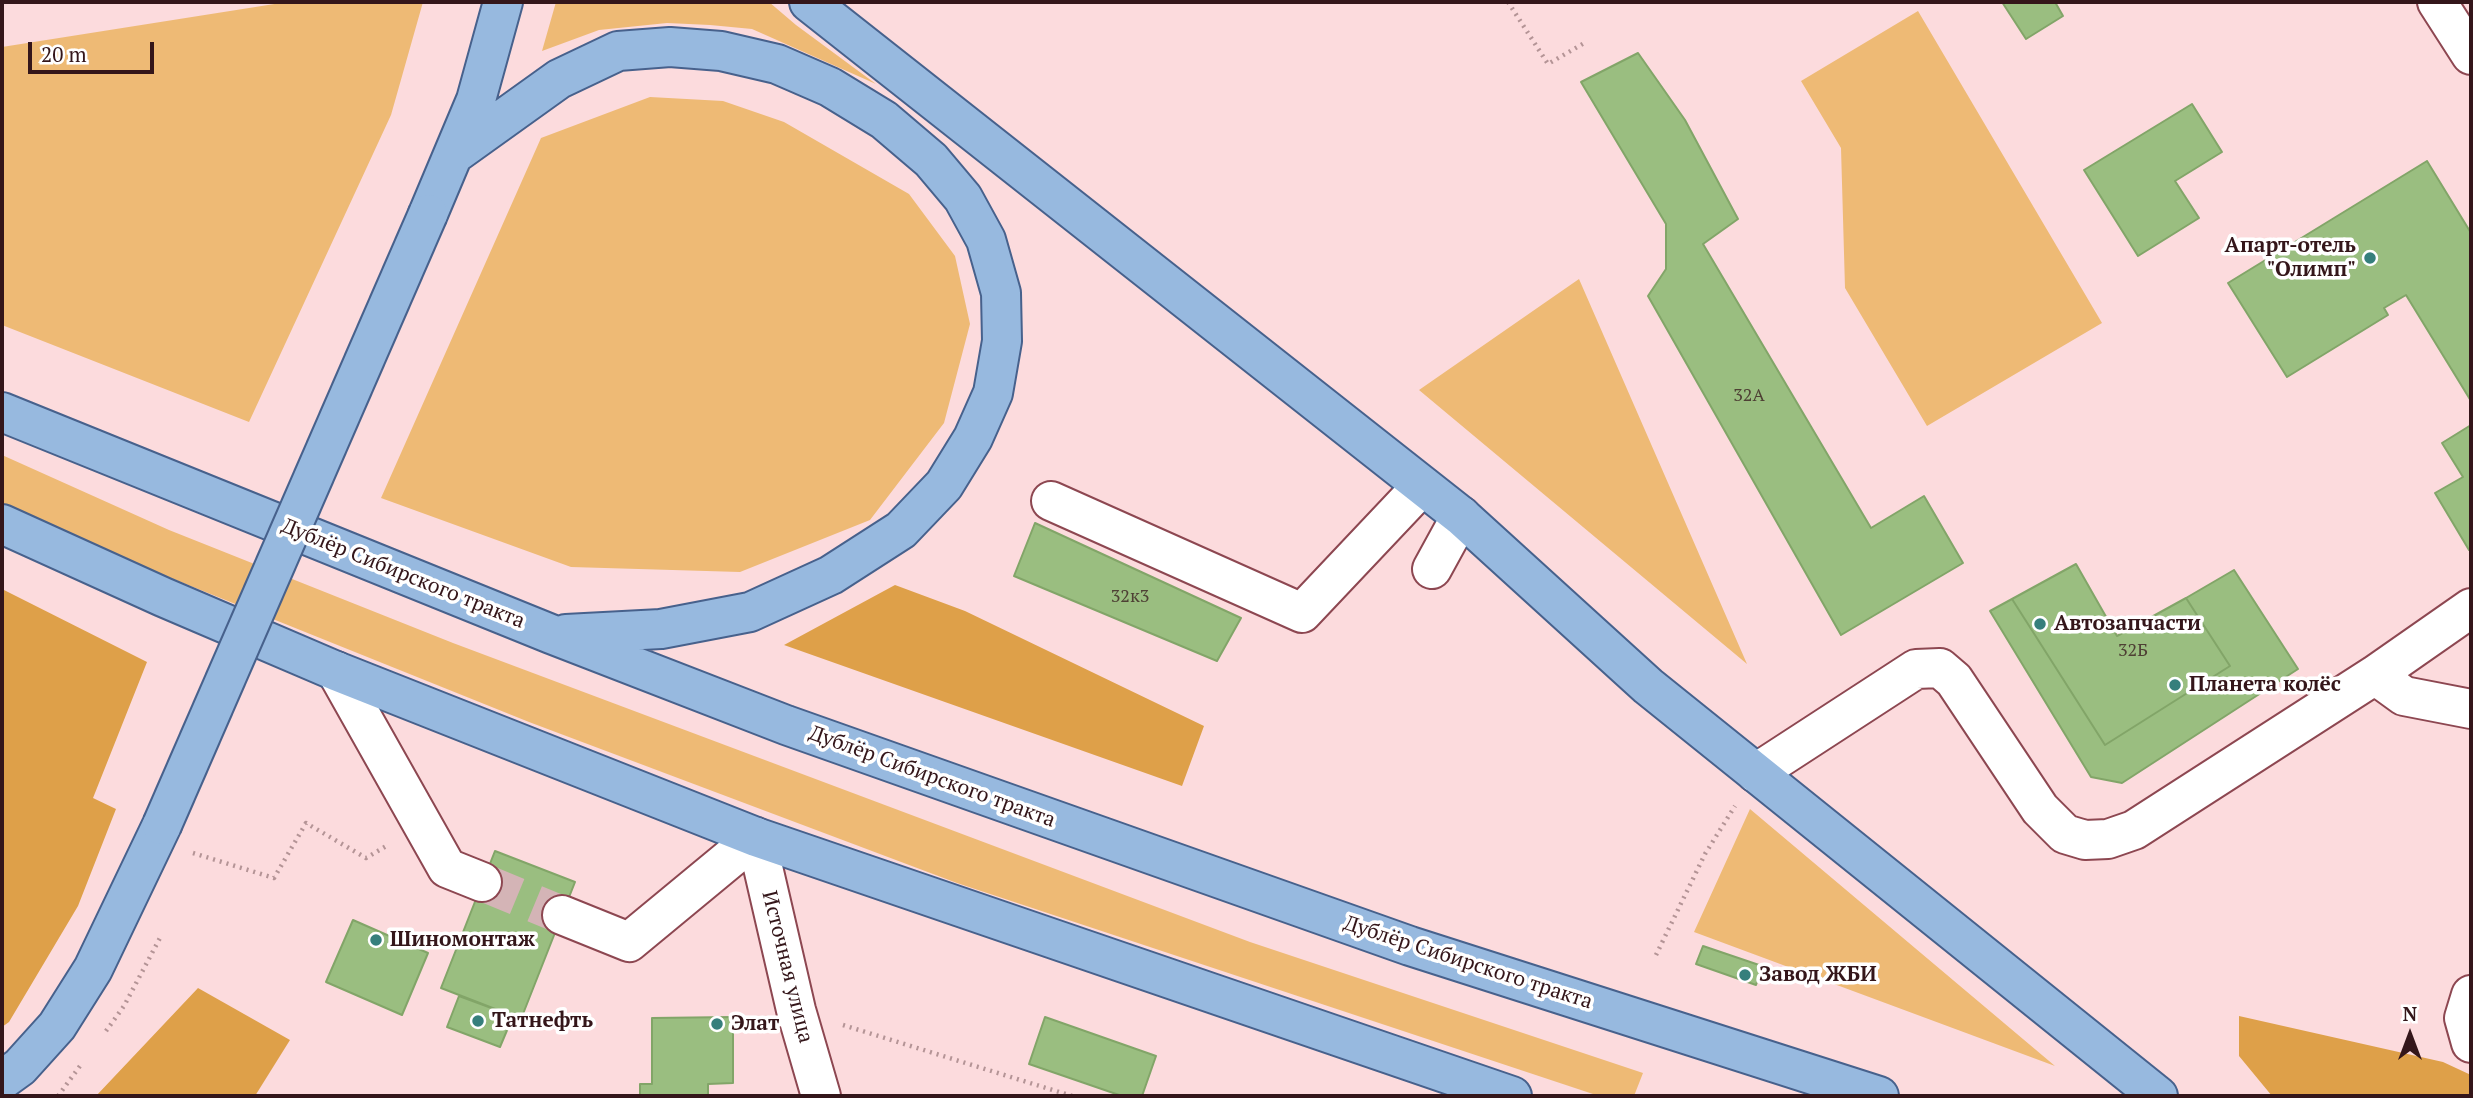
<!DOCTYPE html>
<html>
<head>
<meta charset="utf-8">
<style>
  body { margin:0 }
  #map { position:relative; width:2473px; height:1098px; overflow:hidden; background:#fcdbdd; font-family:"PT Serif",serif }
  canvas { display:block }
  .frame { position:absolute; inset:0; border:4px solid #34161a; pointer-events:none }
  .north { position:absolute; left:2375px; top:1000px; width:70px; height:70px; -webkit-text-stroke:5px #fff; paint-order:stroke; rotate:0deg; font-size:19px; font-weight:700; line-height:28px; text-align:center; color:#34161a }
  .north::after { content:''; display:block; margin:auto; width:24px; height:32px; background:#34161a; clip-path:polygon(50% 0,100% 100%,50% 72%,0 100%) }
  .scale { position:absolute; left:28px; top:42px; width:126px; height:32px; box-sizing:border-box; border:4px solid #34161a; border-top:0; padding-left:9px; font-size:21px; line-height:24px; white-space:nowrap; color:#34161a; -webkit-text-stroke:5px #fff; paint-order:stroke }
</style>
</head>
<body>
<div id="map">
<canvas width="2473" height="1098"></canvas>
<div class="frame"></div>
<div class="north">N</div>
<div class="scale">20 m</div>
</div>
<script>
const c = document.querySelector('canvas').getContext('2d');
c.lineJoin = 'round';
function fill(path, color) {
  c.fillStyle = color;
  c.fill(path, 'evenodd');
}
function poly(rows) {
  const path = new Path2D();
  for (const r of rows) {
    path.moveTo(r[0], r[1]);
    for (let i = 2; i < r.length; i += 2) path.lineTo(r[i], r[i + 1]);
  }
  return path;
}
function strokePath(path, color, width, dash) {
  c.strokeStyle = color;
  c.lineWidth = width;
  c.lineCap = dash ? 'butt' : 'round';
  c.setLineDash(dash || []);
  c.stroke(path);
}
function write(font, color, halo, rows, align = 'center') {
  c.font = font + ' "PT Serif",serif';
  c.lineWidth = 7;
  c.setLineDash([]);
  c.textBaseline = 'middle';
  c.strokeStyle = halo;
  c.fillStyle = color;
  for (const [text, x, y, turn = 0] of rows) {
    c.save();
    c.translate(x, y);
    c.rotate((+turn || 0) * Math.PI / 180);
    c.textAlign = isNaN(turn) ? turn : align;
    if (halo) c.strokeText(text, 0, 0);
    c.fillText(text, 0, 0);
    c.restore();
  }
}
const green = poly([
  [287,2,423,2,391,115,249,422,2,325,2,47],
  [556,2,769,2,796,25,876,84,752,29,710,25,667,23,599,30,542,51],
  [1918,11,2102,323,1927,426,1845,288,1841,148,1801,81],
  [650,97,723,101,784,122,909,194,955,256,970,324,944,423,870,520,740,572,571,567,381,498,541,138],
  [1579,279,1747,664,1419,390],
  [2,455,169,530,453,643,1250,942,1643,1073,1634,1096,1599,1096,957,883,529,722,121,558,2,504],
  [1750,809,2055,1066,1694,932]
]);
const forest = poly([
  [895,585,965,611,1204,726,1182,786,784,645],
  [2,589,147,662,93,798,116,809,78,906,9,1022,2,1027],
  [198,988,290,1040,255,1096,96,1096],
  [2239,1016,2443,1062,2471,1075,2471,1096,2272,1096,2239,1056]
]);
const building = poly([
  [2002,2,2055,2,2063,16,2026,39,2002,2],
  [1638,53,1685,120,1738,219,1703,244,1871,528,1924,496,1963,563,1841,635,1648,296,1666,269,1666,224,1581,82,1638,53],
  [2192,104,2222,152,2175,181,2199,218,2138,256,2084,170,2192,104],
  [2427,161,2471,233,2471,401,2406,295,2384,308,2388,315,2287,377,2228,283,2427,161],
  [2471,425,2471,549,2469,550,2435,493,2463,477,2442,443,2471,425],
  [1035,523,1241,618,1217,661,1014,576,1035,523],
  [2076,564,2117,636,2186,598,2230,666,2105,745,2012,599,2076,564],
  [2234,570,2298,669,2122,783,2091,777,1990,611,2012,599,2105,745,2230,666,2186,598,2234,570],
  [495,851,575,882,521,1019,441,988,495,851],
  [353,920,428,953,402,1015,326,982,353,920],
  [1703,946,1762,966,1756,985,1696,964,1703,946],
  [459,996,513,1016,500,1047,447,1027,459,996],
  [733,1017,733,1083,708,1084,708,1096,640,1096,640,1084,652,1084,652,1018,733,1017],
  [1045,1017,1156,1056,1142,1096,1122,1096,1029,1064,1045,1017]
]);
const minorTunnel = poly([
  [482,882,562,915]
]);
const path = poly([
  [1508,2,1548,64,1586,42],
  [193,853,274,878,306,823,366,858,388,845],
  [1656,955,1705,854,1735,806],
  [843,1025,1072,1096],
  [106,1031,124,1006,161,936],
  [58,1096,80,1066]
]);
const minor = poly([
  [2437,2,2471,55],
  [1051,501,1302,613,1422,486],
  [1432,569,1461,516],
  [336,671,447,868,482,882],
  [2375,675,2404,696,2471,709],
  [1756,773,1916,669,1940,668,1954,680,2040,809,2065,834,2085,840,2108,839,2134,830,2375,675,2471,608],
  [562,915,629,942,756,837,796,1010,821,1096],
  [2471,995,2464,1018,2471,1043]
]);
const major = poly([
  [809,2,1461,516,1648,686,2158,1096],
  [453,155,559,79,618,51,670,47,721,51,777,64,830,87,884,120,931,160,963,198,986,240,1001,293,1002,341,993,393,973,438,944,485,901,530,831,575,750,612,661,629,566,634],
  [428,214,476,100,503,2],
  [2,412,551,634,786,725,1410,946,1879,1096],
  [2,524,163,597,336,671,756,837,1512,1096],
  [2,1080,20,1067,57,1026,93,969,162,825]
]);
const majorBridge = poly([
  [162,825,428,214]
]);
const markers = [
  [2370,258,7,"#367f7c"],
  [2040,624,7,"#367f7c"],
  [2175,685,7,"#367f7c"],
  [376,940,7,"#367f7c"],
  [1745,975,7,"#367f7c"],
  [478,1021,7,"#367f7c"],
  [717,1024,7,"#367f7c"]
];
const numberNames = [
  ["32А",1749,396],
  ["32к3",1130,597],
  ["32Б",2133,651]
];
const poiNames = [
  ["Апарт-отель",2356,246,"right"],
  ["\"Олимп\"",2356,270,"right"],
  ["Автозапчасти",2054,624],
  ["Планета колёс",2189,685],
  ["Шиномонтаж",390,940],
  ["Завод ЖБИ",1759,975],
  ["Татнефть",492,1021],
  ["Элат",731,1024]
];
const streetNames = [
  ["Дублёр Сибирского тракта",403,574,22],
  ["Дублёр Сибирского тракта",932,777,20],
  ["Дублёр Сибирского тракта",1468,963,18],
  ["Источная улица",787,967,76]
];
fill(green, '#eeba75');
fill(forest, '#dea049');
fill(building, '#9abe80');
strokePath(building, '#82a568', 2);
strokePath(minorTunnel, '#d4b4b6', 38, [38, 19]);
strokePath(minor, '#8d4751', 42);
strokePath(major, '#47618c', 42);
strokePath(path, '#b49496', 4.5, [2, 5]);
strokePath(minor, '#fff', 38);
strokePath(major, '#97b9df', 38);
strokePath(majorBridge, '#47618c', 42, []);
strokePath(majorBridge, '#97b9df', 38);
for (const [x, y, r, color] of markers) {
  const dot = new Path2D();
  dot.arc(x, y, r, 0, 2 * Math.PI);
  c.fillStyle = color;
  c.fill(dot);
  strokePath(dot, '#fff', 2.5);
}
write('18px', '#4e4034', null, numberNames);
write('bold 21px', '#34161a', '#fff', poiNames, 'left');
write('21px', '#34161a', '#fff', streetNames);
</script>
</body>
</html>
